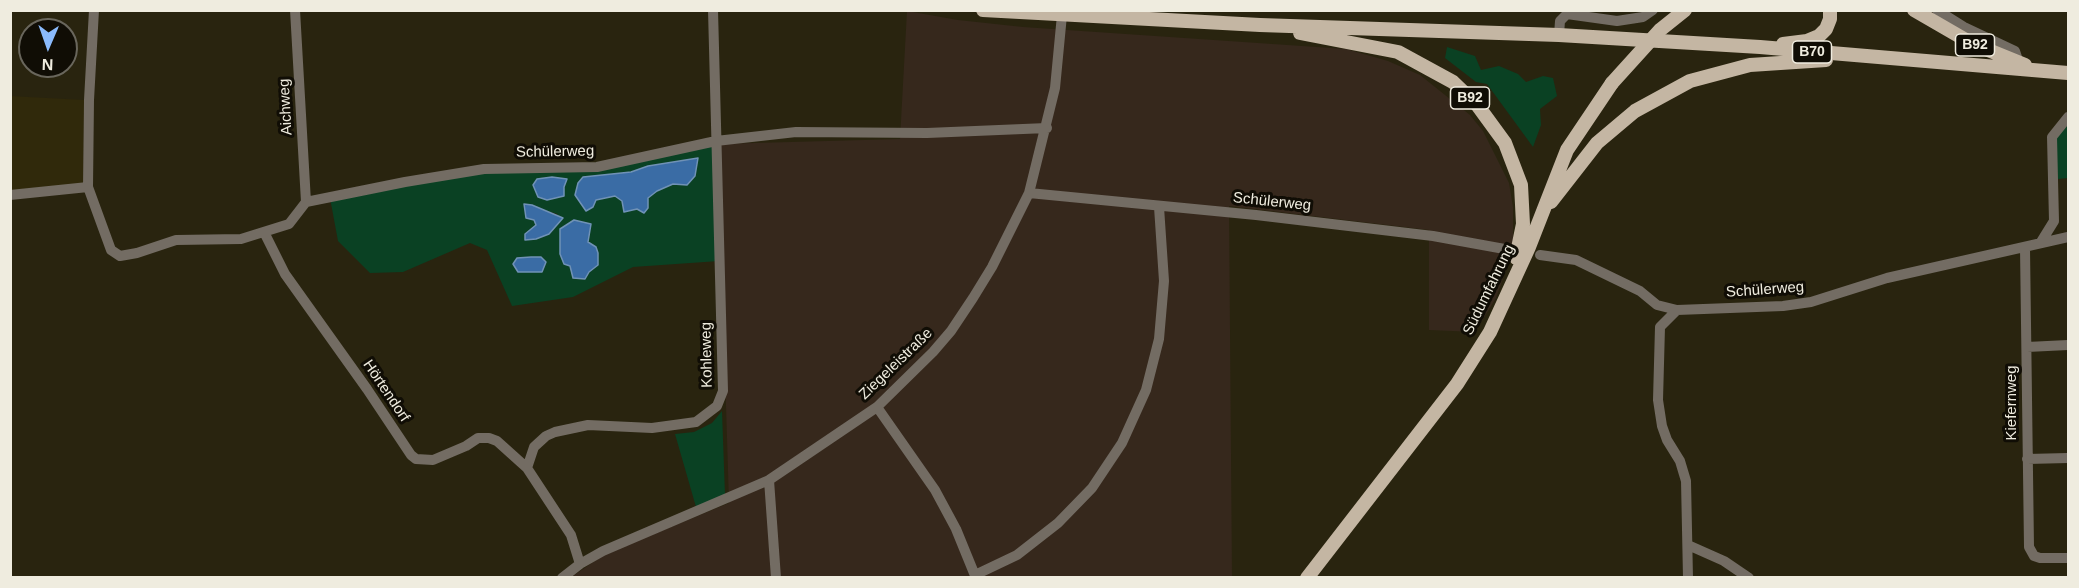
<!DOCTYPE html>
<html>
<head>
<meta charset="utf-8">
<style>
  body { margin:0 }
  #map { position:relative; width:2079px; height:588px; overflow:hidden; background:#29240f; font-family:Arial,sans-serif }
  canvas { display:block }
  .frame { position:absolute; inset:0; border:12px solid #efecdf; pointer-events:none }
  .north { position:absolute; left:18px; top:18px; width:60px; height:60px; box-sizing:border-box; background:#100d05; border:2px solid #69665c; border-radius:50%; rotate:182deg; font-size:16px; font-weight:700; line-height:24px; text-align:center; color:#efecdf }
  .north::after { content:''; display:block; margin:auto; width:21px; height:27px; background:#8abafc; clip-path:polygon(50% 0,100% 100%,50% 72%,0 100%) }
</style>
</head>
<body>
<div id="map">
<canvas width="2079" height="588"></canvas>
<div class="frame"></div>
<div class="north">N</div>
</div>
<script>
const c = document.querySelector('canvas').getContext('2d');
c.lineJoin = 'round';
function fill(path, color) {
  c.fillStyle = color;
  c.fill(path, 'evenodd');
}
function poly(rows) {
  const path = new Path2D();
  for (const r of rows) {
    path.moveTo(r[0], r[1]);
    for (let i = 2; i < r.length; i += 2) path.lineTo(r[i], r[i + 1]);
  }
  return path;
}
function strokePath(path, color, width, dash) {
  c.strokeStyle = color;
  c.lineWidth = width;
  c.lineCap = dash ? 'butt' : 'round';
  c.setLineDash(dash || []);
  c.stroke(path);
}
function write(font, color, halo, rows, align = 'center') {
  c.font = font + ' Arial,sans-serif';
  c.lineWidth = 6;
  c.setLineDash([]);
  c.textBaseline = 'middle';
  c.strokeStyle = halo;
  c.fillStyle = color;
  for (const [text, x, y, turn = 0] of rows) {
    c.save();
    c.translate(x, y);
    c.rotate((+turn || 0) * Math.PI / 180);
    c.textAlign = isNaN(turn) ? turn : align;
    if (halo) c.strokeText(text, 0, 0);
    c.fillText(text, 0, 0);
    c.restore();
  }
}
const commercial = poly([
  [907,11,958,20,1023,27,1346,49,1388,61,1420,75,1470,115,1483,131,1509,183,1513,207,1513,240,1511,256,1496,298,1475,332,1429,330,1429,230,1229,206,1232,577,570,578,605,554,729,503,718,144,900,139]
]);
const built = poly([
  [10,96,84,100,83,184,11,190]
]);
const green = poly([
  [1447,47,1475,56,1481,70,1499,66,1518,74,1526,82,1543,76,1553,78,1557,96,1540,109,1541,125,1533,147,1487,84,1476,82,1445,58],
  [2068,123,2068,178,2058,179,2054,139],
  [716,141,719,261,633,267,573,297,512,306,487,250,470,243,403,272,370,273,338,241,330,198,484,169,561,169],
  [698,158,673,184,657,191,648,198,648,208,637,209,615,196,596,200,586,211,580,202,583,177,631,172,648,166],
  [532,205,539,209,558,214,525,234,536,226],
  [722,411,725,495,696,507,675,434,694,432,712,423]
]);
const water = poly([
  [698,158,695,176,687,185,673,184,657,191,648,198,648,208,644,213,637,209,624,212,622,201,615,196,596,200,593,207,586,211,575,195,578,183,583,177,631,172,648,166,698,158],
  [552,177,567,179,564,187,564,196,547,200,538,197,533,185,537,179,552,177],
  [524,204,532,205,563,218,549,234,536,239,525,240,525,234,536,225,534,220,526,218,524,204],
  [574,220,591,224,588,242,596,247,598,253,598,265,589,272,585,279,573,278,570,266,564,264,560,254,560,229,574,220],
  [531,257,541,257,546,262,542,272,518,272,513,264,517,258,531,257]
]);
const minor = poly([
  [94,10,89,100,88,187,111,250,120,256,137,253,176,240,241,239,289,224,306,202,405,182,484,169,597,167,716,141,796,132,927,133,1047,128],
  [295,10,306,202],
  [1937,10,1964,27,2015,51,2019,63],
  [1559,35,1560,21,1567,14,1617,21,1643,17,1653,10],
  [1029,193,1256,215,1433,236,1510,250],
  [10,195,88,187],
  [264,232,285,274,367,389,411,455,416,459,433,460,466,446,478,438,489,438,497,441,527,468],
  [2041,242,2054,221,2052,137,2068,117],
  [2025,248,2029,547,2034,556,2040,558,2068,558],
  [1540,255,1576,260,1640,291,1657,305,1677,310,1783,306,1811,302,1887,278,2068,237],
  [1677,310,1660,327,1658,400,1662,426,1667,440,1680,461,1686,481,1688,578],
  [2027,347,2068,345],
  [877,407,935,490,956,529,976,578],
  [2027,459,2068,458],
  [769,480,776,578],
  [1688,545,1724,561,1749,578],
  [580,564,571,535,527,468,534,447,546,436,555,432,588,425,652,428,696,422,717,406,723,391,713,10],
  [975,575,1017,555,1058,523,1092,488,1122,443,1146,390,1159,339,1164,281,1159,207],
  [562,578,580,564,603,551,769,480,877,407,933,352,951,331,973,298,992,267,1029,193,1055,88,1062,15]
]);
const major = poly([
  [983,10,1260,25,1559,35,1760,47,2068,73],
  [1914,10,1971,43,2025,65],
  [1300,33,1398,52,1453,82,1478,106,1505,143,1521,185,1523,224,1516,258],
  [1783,44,1807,41,1819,36,1826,29,1830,19,1830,10],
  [1551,202,1597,143,1635,111,1690,81,1750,65,1826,60],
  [1307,578,1457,384,1490,332,1529,247,1567,150,1612,83]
]);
const majorBridge = poly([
  [1612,83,1660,30,1685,10]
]);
const shields = [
  [1975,45,39],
  [1812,52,39],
  [1470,98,39]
];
const shieldNames = [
  ["B92",1975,45],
  ["B70",1812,52],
  ["B92",1470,98]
];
const streetNames = [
  ["Aichweg",286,107,-93],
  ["Schülerweg",555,152,-1],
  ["Schülerweg",1272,202,6],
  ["Südumfahrung",1489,290,-64],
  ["Schülerweg",1765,290,-4],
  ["Kohleweg",707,355,-91],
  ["Ziegeleistraße",896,364,-44],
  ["Hörtendorf",386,391,56],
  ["Kiefernweg",2012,403,-90]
];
fill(commercial, '#36281c');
fill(built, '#30290b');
fill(green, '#0a4123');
fill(water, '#3a6ca5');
strokePath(water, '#7092b6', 1.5);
strokePath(minor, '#736c63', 10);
strokePath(major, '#c4b6a3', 14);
strokePath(majorBridge, '#c4b6a3', 14);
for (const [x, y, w] of shields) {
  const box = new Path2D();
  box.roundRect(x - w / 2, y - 11, w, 22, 4.5);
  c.fillStyle = '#100d05';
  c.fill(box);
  strokePath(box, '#efecdf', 1.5);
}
write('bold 14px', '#efecdf', null, shieldNames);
write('15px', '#efecdf', '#100d05', streetNames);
</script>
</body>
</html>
